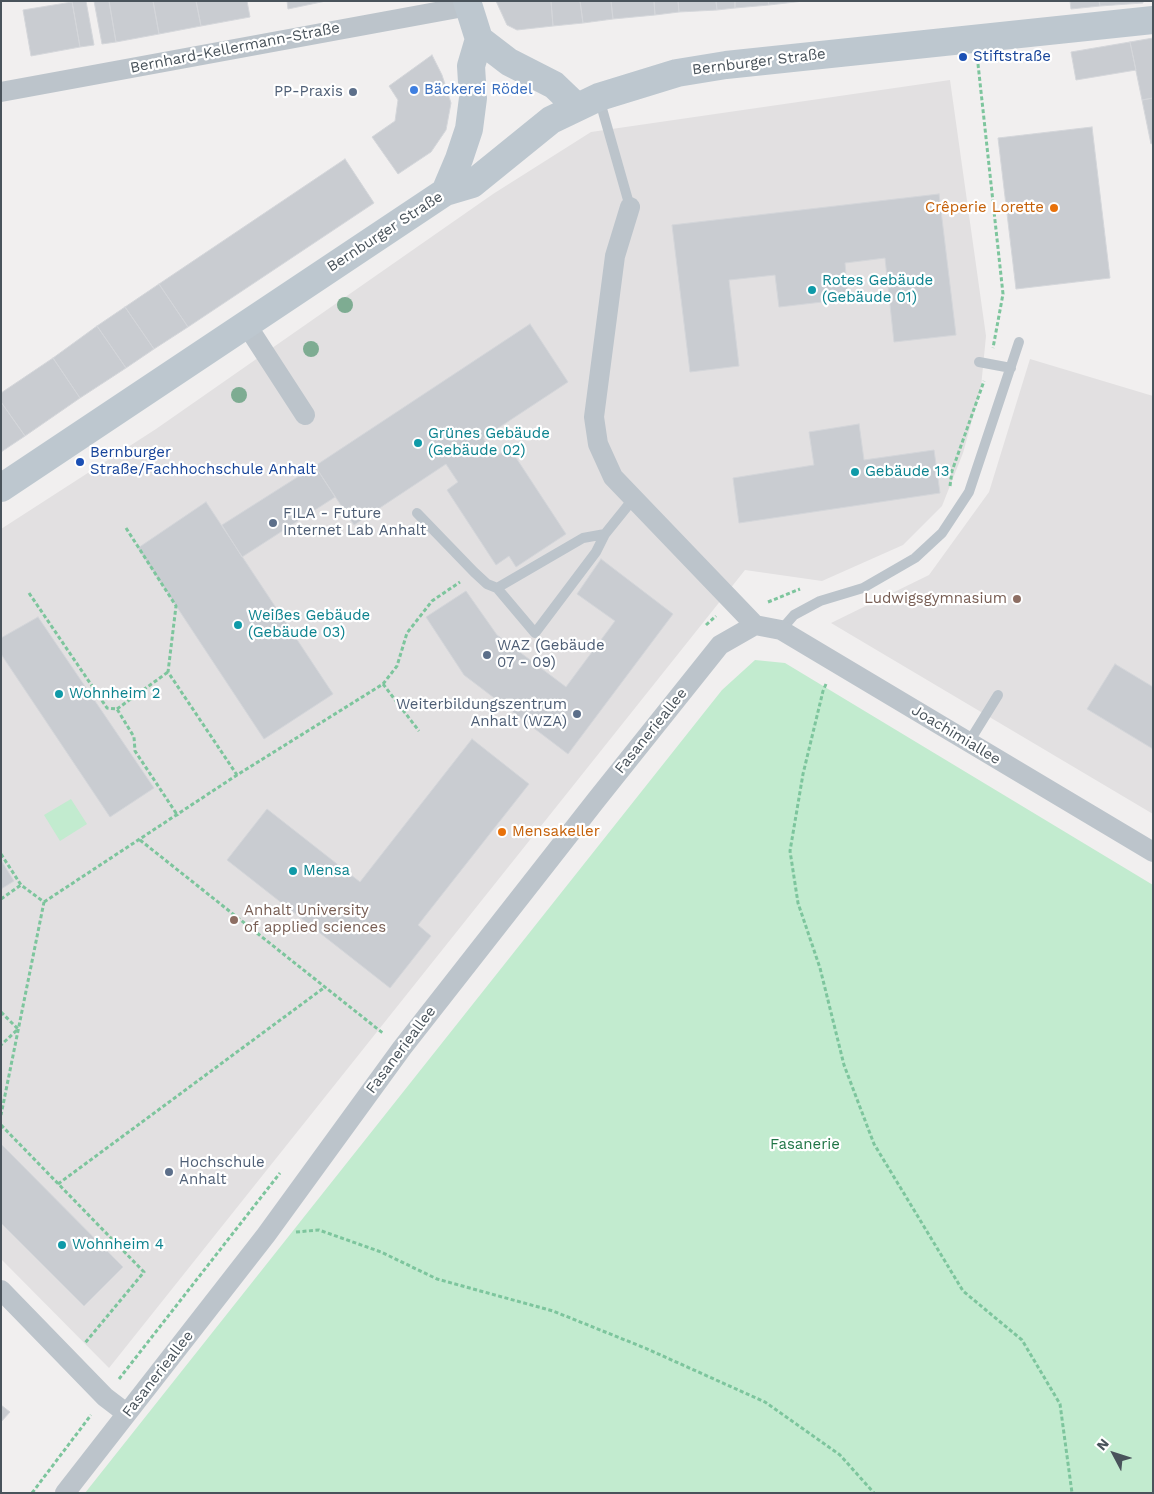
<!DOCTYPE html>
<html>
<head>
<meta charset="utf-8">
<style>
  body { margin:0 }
  #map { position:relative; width:1154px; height:1494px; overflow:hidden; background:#f1efef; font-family:"Work Sans",sans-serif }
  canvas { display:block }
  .frame { position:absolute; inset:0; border:2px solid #49535b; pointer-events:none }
  .north { position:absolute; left:1089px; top:1429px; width:50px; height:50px; -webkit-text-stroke:4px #fff; paint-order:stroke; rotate:310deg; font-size:14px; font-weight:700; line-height:20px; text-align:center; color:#49535b }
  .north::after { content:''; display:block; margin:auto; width:18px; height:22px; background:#49535b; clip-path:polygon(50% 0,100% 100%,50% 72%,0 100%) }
</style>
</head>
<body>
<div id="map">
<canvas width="1154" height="1494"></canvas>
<div class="frame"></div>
<div class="north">N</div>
</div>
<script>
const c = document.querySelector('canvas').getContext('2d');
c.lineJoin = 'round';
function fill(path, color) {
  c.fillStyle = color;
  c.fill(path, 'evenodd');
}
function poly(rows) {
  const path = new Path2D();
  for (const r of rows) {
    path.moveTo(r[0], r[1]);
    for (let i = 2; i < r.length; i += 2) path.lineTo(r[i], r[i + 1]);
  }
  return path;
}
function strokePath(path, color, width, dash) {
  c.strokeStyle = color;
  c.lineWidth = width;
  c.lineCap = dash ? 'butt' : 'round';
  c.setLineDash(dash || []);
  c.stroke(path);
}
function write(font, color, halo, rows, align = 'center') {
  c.font = font + ' "Work Sans",sans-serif';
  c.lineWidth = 4.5;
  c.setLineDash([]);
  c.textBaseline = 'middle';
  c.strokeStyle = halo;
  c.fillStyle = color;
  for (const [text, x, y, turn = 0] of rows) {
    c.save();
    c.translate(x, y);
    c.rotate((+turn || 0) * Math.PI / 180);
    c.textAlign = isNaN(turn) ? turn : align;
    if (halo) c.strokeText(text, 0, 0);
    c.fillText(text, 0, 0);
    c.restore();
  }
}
const education = poly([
  [950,80,986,336,981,387,963,453,942,506,903,545,822,581,745,570,109,1368,1,1259,1,529,156,429,493,194,591,132],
  [1030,359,1153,396,1153,814,831,623,929,575,989,492]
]);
const green = poly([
  [755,660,785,663,1153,885,1153,1493,85,1493,722,690],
  [71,799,87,824,60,841,44,815]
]);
const building = poly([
  [86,1,94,45,80,47,72,1,86,1],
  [94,1,109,1,116,42,102,44,94,1],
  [109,1,153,1,159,34,116,42,109,1],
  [153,1,196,1,201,26,159,34,153,1],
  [196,1,247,1,250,17,201,26,196,1],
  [287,1,326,1,288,9,287,1],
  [496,1,551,1,553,26,517,30,507,25,496,1],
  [551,1,580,1,583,23,553,26,551,1],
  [580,1,611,1,613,19,583,23,580,1],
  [611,1,654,1,655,15,613,19,611,1],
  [654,1,678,1,679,12,655,15,654,1],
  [678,1,716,1,717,10,679,12,678,1],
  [716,1,735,1,735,8,717,10,716,1],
  [735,1,768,1,769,5,735,8,735,1],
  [768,1,804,1,769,5,768,1],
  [1070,1,1099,1,1100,6,1071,9,1070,1],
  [1099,1,1143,1,1143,3,1100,6,1099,1],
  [72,2,80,47,31,56,23,10,72,2],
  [1153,38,1153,98,1142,100,1130,42,1153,38],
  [1130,42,1136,70,1076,80,1071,52,1130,42],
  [432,55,442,75,451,103,446,130,431,152,398,174,372,137,395,121,398,100,389,86,432,55],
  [1153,98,1153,143,1151,144,1142,100,1153,98],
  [1092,127,1110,278,1016,289,998,138,1092,127],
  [345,159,374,203,188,327,159,284,345,159],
  [939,194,956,335,894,342,885,258,845,263,848,299,779,307,775,275,729,280,739,366,690,372,672,225,939,194],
  [159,284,188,327,154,349,125,307,159,284],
  [125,307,154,349,126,368,97,326,125,307],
  [530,324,568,382,483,438,495,457,509,447,566,534,516,567,509,556,496,565,447,490,458,482,446,464,354,525,315,466,530,324],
  [97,326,126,368,80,398,53,358,97,326],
  [53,358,80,398,25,436,1,402,1,393,53,358],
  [1,402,25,436,1,452,1,402],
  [859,424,864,460,934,450,940,493,739,523,733,478,814,465,809,432,859,424],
  [315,466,335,497,242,557,222,525,315,466],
  [206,502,333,694,264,739,138,548,206,502],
  [601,559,673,614,568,754,464,675,426,617,466,591,497,635,566,687,615,621,577,594,601,559],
  [38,617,154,788,110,817,1,654,1,638,38,617],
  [1115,664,1153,687,1153,749,1087,709,1115,664],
  [472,739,529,784,418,925,431,936,390,988,227,860,267,809,360,882,472,739],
  [1,860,14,881,1,889,1,860],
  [1,1144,123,1267,84,1306,1,1223,1,1144],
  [1,1405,10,1412,1,1422,1,1405]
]);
const path = poly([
  [978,64,1003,294,993,348],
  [950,486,952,471,984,381],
  [126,528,176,606,168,672,237,775],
  [29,593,107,708,117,709,134,737,135,751,178,816],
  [768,602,800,589],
  [706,625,716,616],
  [383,684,419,731],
  [826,684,823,691,803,774,790,851,798,903,820,968,844,1065,874,1144,963,1291,1022,1340,1060,1404,1072,1493],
  [117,709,168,672],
  [140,840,384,1034],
  [1,854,21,885,44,902,1,1115],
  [1,899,21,885],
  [44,902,237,775,383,684,397,666,407,633,432,601,460,582],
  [1,1012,18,1029,1,1045],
  [1,1125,144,1272,85,1343],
  [58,1184,325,987],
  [296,1232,319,1230,381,1252,437,1279,553,1311,645,1348,765,1402,840,1455,874,1493],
  [119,1379,280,1173],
  [32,1493,91,1415]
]);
const service = poly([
  [599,98,630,207],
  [979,362,1011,368],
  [417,513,474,572,487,584,497,588,583,538,605,534,634,498],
  [497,588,535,633,596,552,605,534],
  [781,630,794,615,820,601,863,588,915,558,942,533,969,492,1019,342],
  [969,742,998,695]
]);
const minor = poly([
  [1,92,469,6],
  [630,207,615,256,594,417,598,444,613,477,755,625],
  [246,324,305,415],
  [755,625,781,630,1153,852],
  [1,1290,105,1397,126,1413],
  [65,1493,266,1235,402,1048,597,799,720,645,755,625]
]);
const secondary = poly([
  [479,39,509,62,554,85,577,107],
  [445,192,459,159,469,129,473,98,471,66,479,39,467,1],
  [1,488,445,192,472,184,551,120,599,97,677,73,726,65,1153,20]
]);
const trees = [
  [345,305],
  [311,349],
  [239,395]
];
const markers = [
  [963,57,5,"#1a4fb4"],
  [414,90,5,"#3f7fe0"],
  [353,92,5,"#5c6f8a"],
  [1054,208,5,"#e8710a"],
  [812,290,5,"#0f9aa8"],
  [418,443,5,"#0f9aa8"],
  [80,462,5,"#1a4fb4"],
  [855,472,5,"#0f9aa8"],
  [273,523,5,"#5c6f8a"],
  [1017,599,5,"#8d6e63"],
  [238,625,5,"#0f9aa8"],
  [487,655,5,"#5c6f8a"],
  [59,694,5,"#0f9aa8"],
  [577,714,5,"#5c6f8a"],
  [502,832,5,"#e8710a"],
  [293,871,5,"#0f9aa8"],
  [234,920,5,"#8d6e63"],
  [169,1172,5,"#5c6f8a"],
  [62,1245,5,"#0f9aa8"]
];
const streetNames = [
  ["Bernhard-Kellermann-Straße",235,48,-11],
  ["Bernburger Straße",759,62,-7],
  ["Bernburger Straße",385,232,-33],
  ["Fasanerieallee",651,731,-51],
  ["Joachimiallee",956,735,31],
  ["Fasanerieallee",401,1050,-53],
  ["Fasanerieallee",158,1374,-52]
];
const transitNames = [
  ["Stiftstraße",973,57],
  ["Bernburger",90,453],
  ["Straße/Fachhochschule Anhalt",90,470]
];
const shopNames = [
  ["Bäckerei Rödel",424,90]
];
const serviceNames = [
  ["PP-Praxis",343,92,"right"],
  ["FILA - Future",283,514],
  ["Internet Lab Anhalt",283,531],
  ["WAZ (Gebäude",497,646],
  ["07 - 09)",497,663],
  ["Weiterbildungszentrum",567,705,"right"],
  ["Anhalt (WZA)",567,722,"right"],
  ["Hochschule",179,1163],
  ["Anhalt",179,1180]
];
const foodNames = [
  ["Crêperie Lorette",1044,208],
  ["Mensakeller",512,832,"left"]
];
const cultureNames = [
  ["Rotes Gebäude",822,281],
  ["(Gebäude 01)",822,298],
  ["Grünes Gebäude",428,434],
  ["(Gebäude 02)",428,451],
  ["Gebäude 13",865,472],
  ["Weißes Gebäude",248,616],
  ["(Gebäude 03)",248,633],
  ["Wohnheim 2",69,694],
  ["Mensa",303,871],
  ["Wohnheim 4",72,1245]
];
const educationNames = [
  ["Ludwigsgymnasium",1007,599],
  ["Anhalt University",244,911,"left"],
  ["of applied sciences",244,928,"left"]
];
const parkNames = [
  ["Fasanerie",805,1145]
];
fill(education, '#e2e0e1');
fill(green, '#c2ebcf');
fill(building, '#c9ccd1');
strokePath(building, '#d4d6da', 1);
strokePath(path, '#7dc59d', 3, [4, 2.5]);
strokePath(service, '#bcc4cb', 10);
strokePath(minor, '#bcc4cb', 20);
strokePath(secondary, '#bdc7cf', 28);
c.fillStyle = '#7eac92';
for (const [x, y] of trees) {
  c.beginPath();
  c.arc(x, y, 8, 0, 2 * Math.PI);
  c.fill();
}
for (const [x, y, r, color] of markers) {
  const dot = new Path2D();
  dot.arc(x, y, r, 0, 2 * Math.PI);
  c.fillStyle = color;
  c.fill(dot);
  strokePath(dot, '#fff', 2);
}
write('15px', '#49535b', '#fff', streetNames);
write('15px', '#164399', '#fff', transitNames, 'left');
write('15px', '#366cbe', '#fff', shopNames, 'left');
write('15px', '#4e5e75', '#fff', serviceNames, 'left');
write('15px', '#c56008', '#fff', foodNames, 'right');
write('15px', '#0d838f', '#fff', cultureNames, 'left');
write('15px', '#785e54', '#fff', educationNames, 'right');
write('15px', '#207546', '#fff', parkNames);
</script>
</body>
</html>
